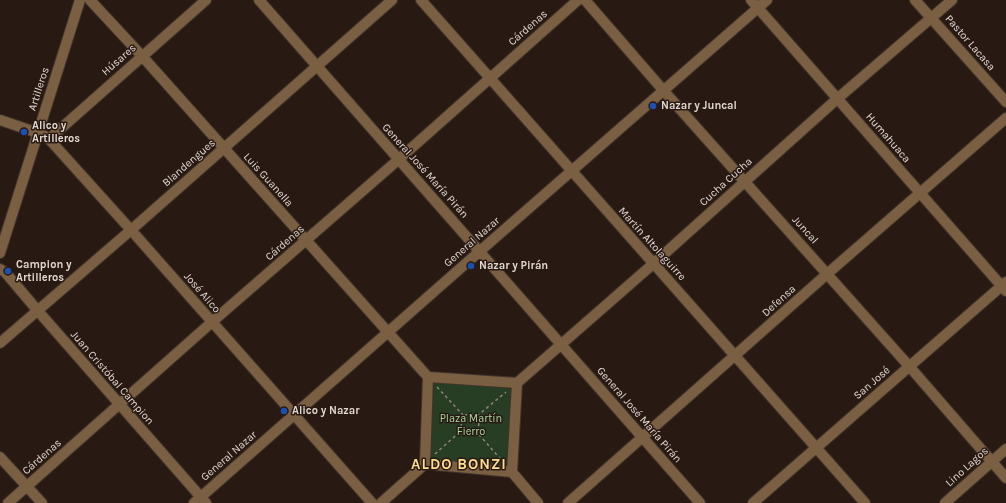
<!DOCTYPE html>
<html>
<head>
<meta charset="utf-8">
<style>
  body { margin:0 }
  canvas { display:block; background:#281a12 }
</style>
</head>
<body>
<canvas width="1006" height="503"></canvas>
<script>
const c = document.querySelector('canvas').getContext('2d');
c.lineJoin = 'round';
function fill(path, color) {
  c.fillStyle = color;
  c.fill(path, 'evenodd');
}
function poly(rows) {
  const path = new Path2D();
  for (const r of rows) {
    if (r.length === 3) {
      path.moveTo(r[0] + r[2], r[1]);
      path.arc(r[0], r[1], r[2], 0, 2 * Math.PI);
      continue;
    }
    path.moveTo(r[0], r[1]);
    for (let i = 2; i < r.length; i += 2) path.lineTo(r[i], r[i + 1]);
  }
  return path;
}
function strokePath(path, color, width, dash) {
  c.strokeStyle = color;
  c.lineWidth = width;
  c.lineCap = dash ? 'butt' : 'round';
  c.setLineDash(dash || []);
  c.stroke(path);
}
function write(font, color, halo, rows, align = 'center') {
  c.font = font + ' Karla,sans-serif';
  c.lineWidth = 3;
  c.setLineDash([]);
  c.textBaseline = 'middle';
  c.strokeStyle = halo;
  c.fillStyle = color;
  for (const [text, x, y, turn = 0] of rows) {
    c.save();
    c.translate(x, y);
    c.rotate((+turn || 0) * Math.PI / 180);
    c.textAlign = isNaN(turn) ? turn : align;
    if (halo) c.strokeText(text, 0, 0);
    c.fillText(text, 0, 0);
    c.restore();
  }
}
const green = poly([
  [434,381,513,389,509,468,430,461]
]);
const path = poly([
  [437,387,464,416],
  [470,423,9],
  [477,416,506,392],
  [475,430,503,462],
  [435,454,463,429]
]);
const minor = poly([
  [90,0,142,56,428,377,425,464],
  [259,0,700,503],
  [421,0,865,503],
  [585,0,663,90,909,366,1006,478],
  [751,0,1006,291],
  [915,0,1006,102],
  [0,120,38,133,43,135,49,139,131,230,372,503],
  [49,139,206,0],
  [0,253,80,0],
  [0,269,5,272,38,311,206,503],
  [0,343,131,230,392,0],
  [428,377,517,383],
  [517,383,653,264,837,99,952,0],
  [517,383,512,472,538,503],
  [0,457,42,503],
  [425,464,512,472],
  [8,503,212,322,398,160,578,0],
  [194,503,480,251,767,0],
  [381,503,425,464],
  [568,503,827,274,1006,118],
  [753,503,1006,282],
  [945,503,1006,449]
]);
const markers = [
  [653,106,4,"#1a4fb4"],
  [24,132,4,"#1a4fb4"],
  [471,266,4,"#1a4fb4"],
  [8,271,4,"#1a4fb4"],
  [284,411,4,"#1a4fb4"]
];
const streetNames = [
  ["Cárdenas",528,28,-41],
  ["Pastor Lacasa",970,43,49],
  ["Húsares",119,60,-41],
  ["Artilleros",39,89,-72],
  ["Humahuaca",888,138,49],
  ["Blandengues",189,163,-41],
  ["General José María Pirán",425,171,48],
  ["Luis Guanella",268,180,48],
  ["Cucha Cucha",726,182,-42],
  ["Juncal",805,230,48],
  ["General Nazar",472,242,-41],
  ["Cárdenas",285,243,-41],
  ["Martín Altolaguirre",652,244,48],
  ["José Alico",202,293,49],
  ["Defensa",779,301,-42],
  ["Juan Cristóbal Campion",112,378,49],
  ["San José",872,383,-41],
  ["General José María Pirán",639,415,49],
  ["General Nazar",229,456,-41],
  ["Cárdenas",42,457,-41],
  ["Lino Lagos",967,467,-42]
];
const poiNames = [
  ["Nazar y Juncal",661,106],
  ["Alico y",32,126],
  ["Artilleros",32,139],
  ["Campion y",16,265],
  ["Artilleros",16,278],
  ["Nazar y Pirán",479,266],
  ["Alico y Nazar",292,411]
];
const parkNames = [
  ["Plaza Martín",471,419],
  ["Fierro",471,432]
];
const districtNames = [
  ["ALDO BONZI",459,465]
];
fill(green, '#273d24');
strokePath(minor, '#42352d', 12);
strokePath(path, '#8e827b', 1.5, [3, 3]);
strokePath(minor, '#7a5f42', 10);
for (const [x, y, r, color] of markers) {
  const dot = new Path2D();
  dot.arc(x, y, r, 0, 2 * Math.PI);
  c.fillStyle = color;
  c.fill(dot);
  strokePath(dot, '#281a12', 1.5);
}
write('11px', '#e2d8d2', '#281a12', streetNames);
write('bold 11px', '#e2d8d2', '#281a12', poiNames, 'left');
write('11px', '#a8d89f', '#281a12', parkNames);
c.letterSpacing = '1px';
write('bold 15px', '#fedb91', '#281a12', districtNames);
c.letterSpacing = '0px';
</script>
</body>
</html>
